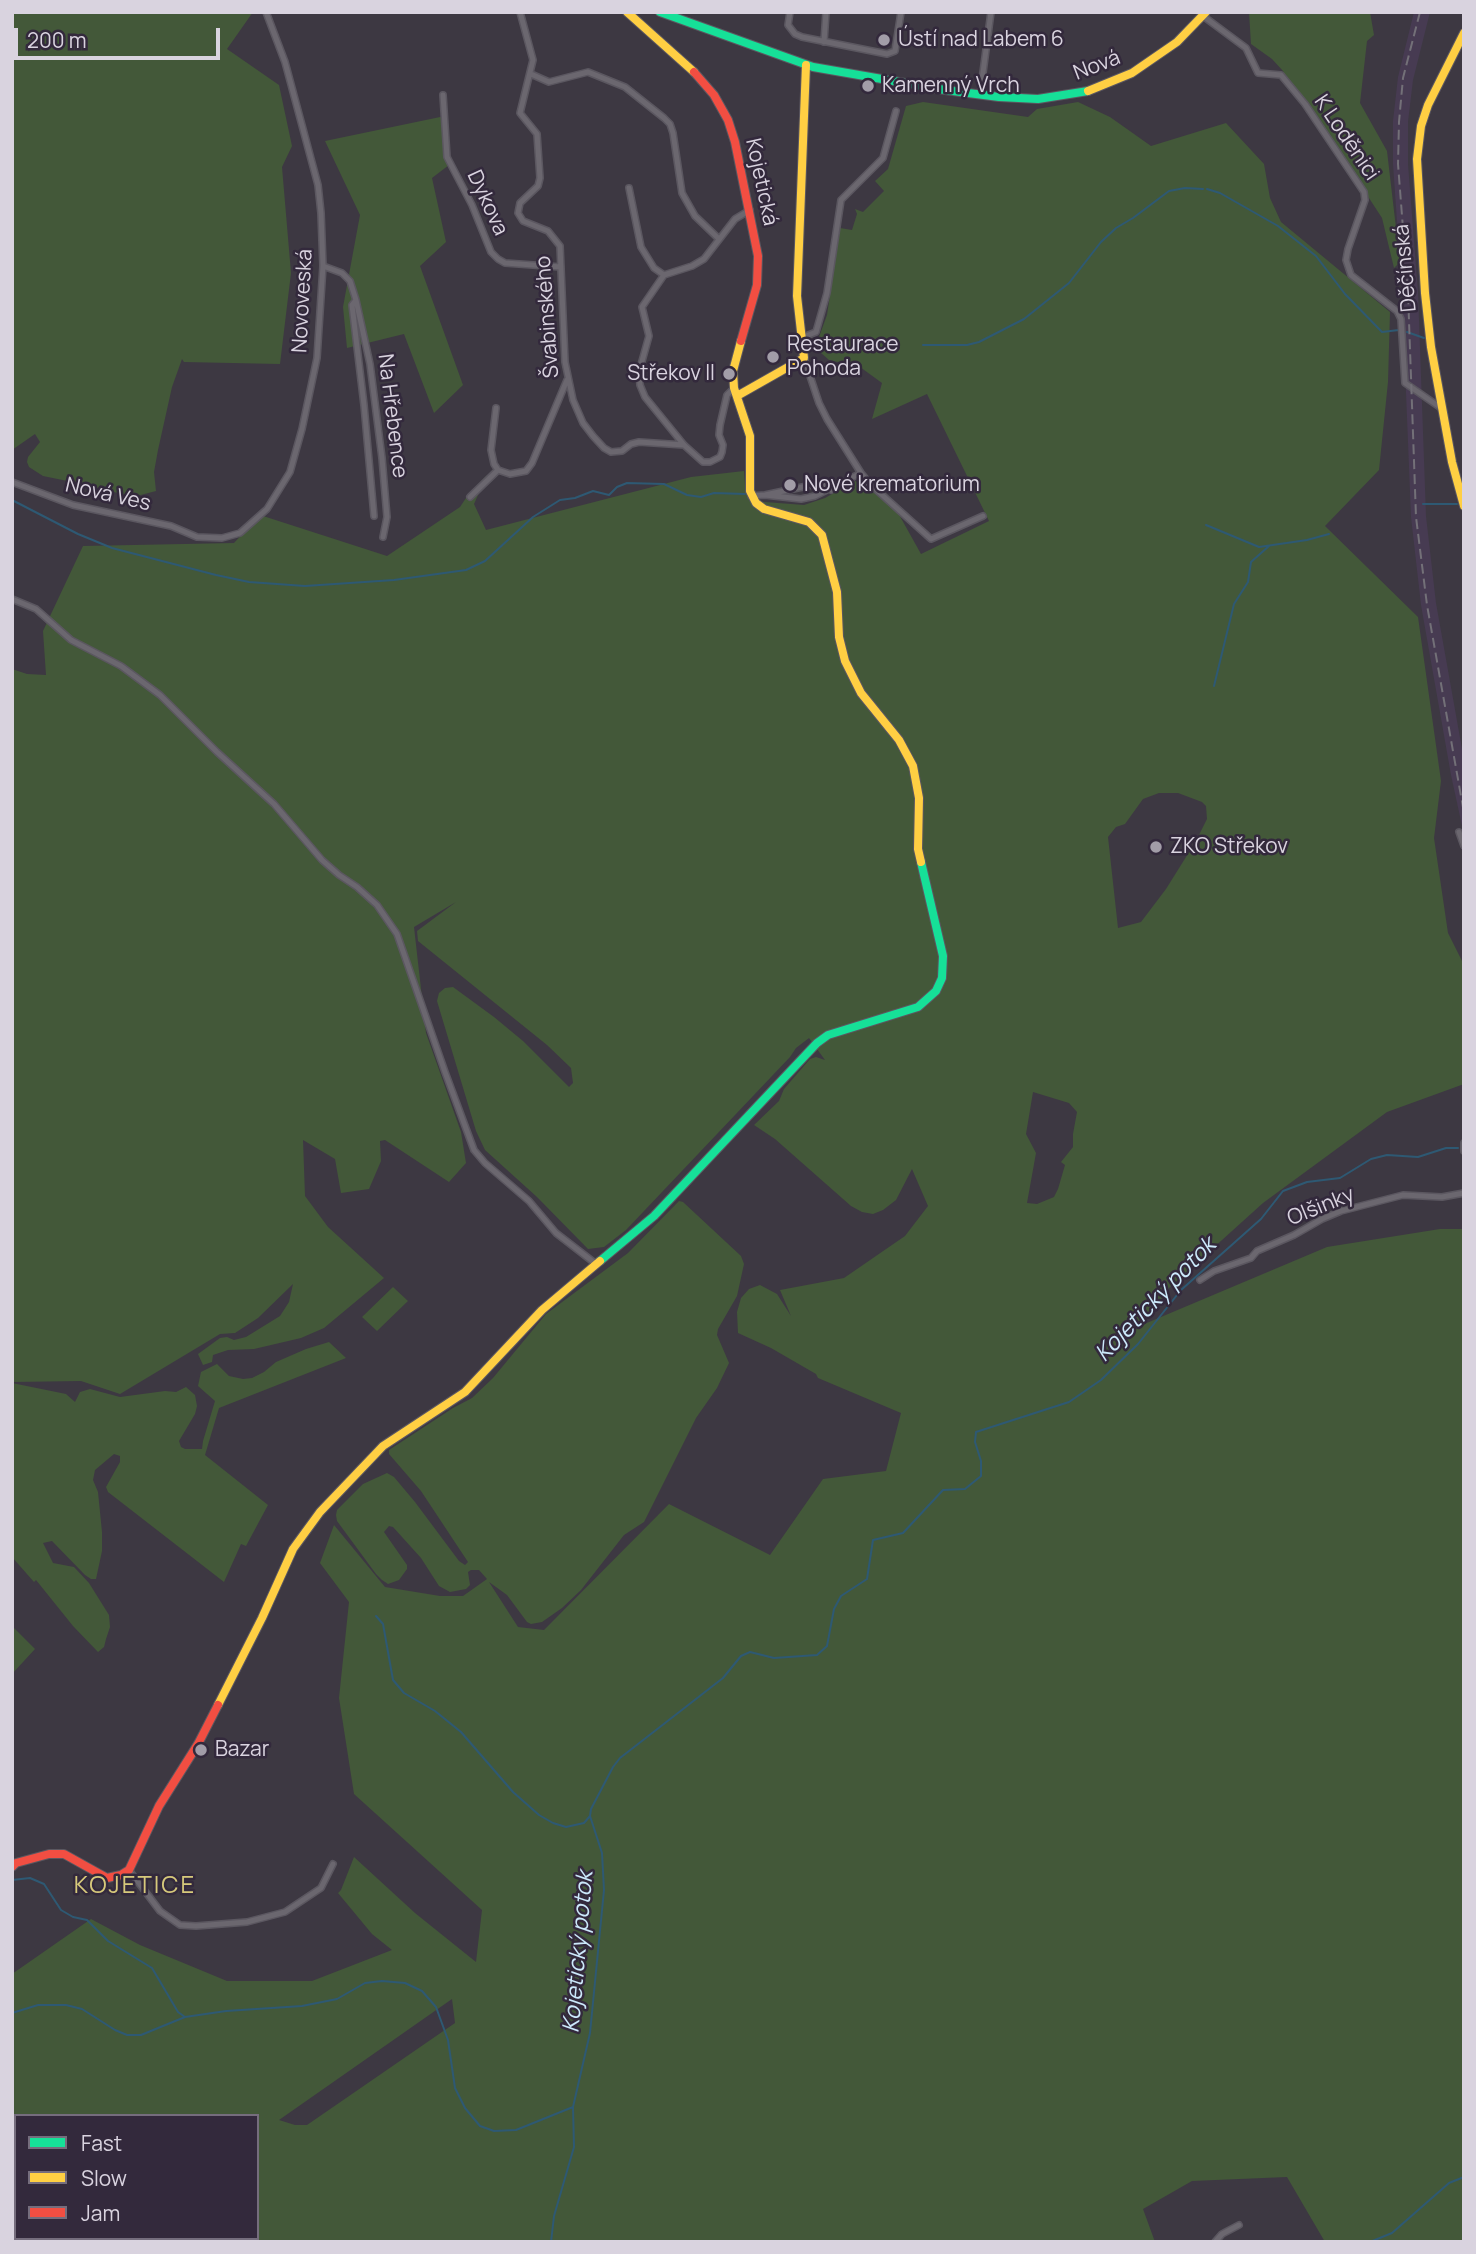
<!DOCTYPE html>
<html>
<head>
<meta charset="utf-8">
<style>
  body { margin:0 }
  #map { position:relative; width:1476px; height:2254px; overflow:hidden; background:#3d3842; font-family:Manrope,sans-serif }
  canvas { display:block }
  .frame { position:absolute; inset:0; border:14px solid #d9d3df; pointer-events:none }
  .legend { position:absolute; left:14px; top:2114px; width:245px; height:126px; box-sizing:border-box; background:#33293c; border:2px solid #756d7d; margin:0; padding:9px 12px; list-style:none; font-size:21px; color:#d9d3df }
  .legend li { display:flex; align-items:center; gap:14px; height:35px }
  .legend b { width:35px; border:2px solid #756d7d }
  .scale { position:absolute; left:14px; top:28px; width:206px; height:32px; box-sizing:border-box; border:4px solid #d9d3df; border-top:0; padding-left:9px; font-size:21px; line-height:24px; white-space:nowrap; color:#d9d3df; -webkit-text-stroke:5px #33293c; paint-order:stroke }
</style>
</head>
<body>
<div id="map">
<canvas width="1476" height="2254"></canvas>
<div class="frame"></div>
<ul class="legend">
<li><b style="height:9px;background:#16e098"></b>Fast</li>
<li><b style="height:9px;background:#ffcf43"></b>Slow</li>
<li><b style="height:9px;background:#f24e42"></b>Jam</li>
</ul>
<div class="scale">200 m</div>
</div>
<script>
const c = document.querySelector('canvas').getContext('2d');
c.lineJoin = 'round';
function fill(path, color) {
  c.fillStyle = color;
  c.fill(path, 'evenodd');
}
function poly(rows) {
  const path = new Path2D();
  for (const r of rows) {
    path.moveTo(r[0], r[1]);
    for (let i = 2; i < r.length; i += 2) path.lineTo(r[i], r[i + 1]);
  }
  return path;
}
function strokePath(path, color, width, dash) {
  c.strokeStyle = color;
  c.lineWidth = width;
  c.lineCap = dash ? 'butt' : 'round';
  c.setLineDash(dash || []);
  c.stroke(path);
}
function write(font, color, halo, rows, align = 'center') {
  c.font = font + ' Manrope,sans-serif';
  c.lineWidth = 5;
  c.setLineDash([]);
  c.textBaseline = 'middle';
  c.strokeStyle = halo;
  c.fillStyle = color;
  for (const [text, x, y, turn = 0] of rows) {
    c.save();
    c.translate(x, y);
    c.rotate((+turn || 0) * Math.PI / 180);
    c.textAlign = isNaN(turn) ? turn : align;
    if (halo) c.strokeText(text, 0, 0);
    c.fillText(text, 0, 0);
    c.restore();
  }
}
const built = poly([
  [1414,12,1430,12,1413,80,1408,122,1408,164,1418,292,1426,516,1436,603,1464,760,1464,835,1451,775,1421,605,1411,517,1402,293,1393,164,1393,121,1398,77]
]);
const green = poly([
  [12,12,253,12,227,49,279,85,292,146,282,167,291,273,280,364,184,362,182,359,172,387,158,450,154,472,156,491,133,497,87,485,43,476,29,467,27,462,28,457,40,442,35,434,12,450],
  [1249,12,1370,12,1374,35,1367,41,1360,103,1387,151,1400,262,1394,268,1382,218,1307,103,1287,80,1283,71,1272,59,1251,44],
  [923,102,1028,117,1037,109,1078,102,1110,117,1151,146,1226,123,1264,164,1270,198,1281,222,1390,312,1388,382,1379,470,1325,526,1418,617,1441,781,1434,838,1448,933,1464,965,1464,1084,1387,1112,1263,1203,1170,1287,1142,1325,1327,1247,1440,1229,1464,1229,1464,2242,1325,2242,1287,2177,1192,2181,1143,2209,1155,2242,12,2242,12,1974,91,1919,140,1945,227,1981,312,1981,392,1950,372,1934,338,1893,341,1890,354,1857,415,1913,476,1962,482,1910,354,1794,339,1698,349,1602,320,1563,334,1525,385,1587,440,1596,463,1596,487,1579,479,1570,471,1570,468,1572,470,1585,466,1589,450,1592,439,1586,421,1558,393,1527,389,1526,384,1532,407,1565,407,1569,399,1580,388,1584,382,1580,376,1574,337,1521,336,1515,337,1510,363,1484,387,1473,394,1477,415,1502,459,1561,465,1565,468,1562,421,1491,389,1454,389,1450,453,1408,472,1398,493,1378,546,1314,628,1253,679,1201,683,1202,741,1256,744,1264,737,1296,718,1329,717,1335,729,1363,717,1388,696,1418,644,1522,624,1535,581,1590,562,1608,542,1622,531,1624,527,1622,507,1595,489,1582,518,1627,544,1630,669,1504,770,1555,823,1479,886,1471,901,1413,818,1378,816,1374,771,1348,738,1333,737,1312,741,1298,749,1289,760,1285,777,1294,791,1316,780,1290,844,1278,905,1236,928,1206,912,1169,896,1200,883,1210,873,1214,862,1212,851,1206,775,1139,754,1125,779,1101,784,1089,810,1059,816,1057,825,1060,809,1038,796,1048,790,1057,626,1230,604,1247,588,1249,537,1197,485,1150,476,1131,437,1001,439,993,445,988,453,987,494,1017,523,1041,569,1087,573,1083,571,1068,547,1045,418,941,417,931,456,902,414,927,426,1033,461,1132,466,1163,449,1182,385,1140,380,1141,381,1161,369,1189,341,1193,335,1159,303,1140,305,1196,328,1227,384,1278,324,1328,301,1338,254,1349,228,1350,213,1355,212,1362,203,1365,198,1354,220,1338,227,1337,234,1340,246,1337,280,1316,289,1302,293,1284,258,1318,235,1333,220,1334,120,1394,81,1381,12,1382,12,669,27,674,46,675,43,631,83,546,234,543,260,515,387,556,460,507,468,495,487,475,474,504,486,530,691,477,744,471,745,485,752,501,804,505,825,498,855,481,864,485,897,511,921,554,989,521,927,394,872,419,882,383,860,367,829,360,812,345,819,337,827,315,840,228,852,230,857,214,855,209,863,212,884,191,875,181,888,169,906,106],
  [1159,793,1178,793,1202,802,1206,806,1207,819,1196,841,1166,889,1141,922,1118,928,1108,837,1116,827,1125,824,1143,799],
  [1033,1092,1069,1103,1077,1112,1073,1134,1073,1147,1061,1162,1065,1165,1058,1189,1054,1197,1037,1204,1027,1203,1036,1153,1026,1134],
  [452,1999,455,2023,307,2125,295,2125,279,2120],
  [16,2116,257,2116,257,2238,16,2238],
  [445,116,449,165,432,178,446,242,420,266,463,385,434,413,404,334,347,348,343,307,360,215,325,141],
  [393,1287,408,1301,377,1331,362,1317],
  [329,1342,346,1358,219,1408,205,1455,268,1505,246,1546,241,1544,224,1582,108,1492,106,1487,120,1462,120,1456,114,1454,95,1470,93,1480,98,1492,102,1532,102,1551,96,1579,91,1579,85,1575,52,1541,43,1543,53,1563,74,1567,89,1583,109,1615,110,1627,106,1639,104,1647,98,1652,73,1626,36,1580,34,1582,12,1557,12,1383,66,1394,75,1402,80,1392,90,1389,120,1397,165,1391,176,1392,186,1387,195,1395,197,1406,195,1414,179,1441,181,1447,185,1449,202,1449,203,1441,215,1401,198,1386,201,1372,217,1364,229,1376,243,1379,252,1378,264,1372,276,1362,306,1349],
  [12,1626,35,1649,12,1674]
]);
const stream = poly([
  [1207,189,1220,193,1278,226,1316,256,1345,294,1382,332,1399,330],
  [1407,332,1424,338],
  [923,345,967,345,979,342,1024,319,1069,283,1101,242,1116,228,1133,218,1169,191,1185,188,1203,189],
  [12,500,78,534,112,548,216,575,249,582,305,586,394,580,466,570,485,561,533,517,560,500,575,498,593,491,609,495,617,487,627,483,664,484,687,495,701,497,714,493,745,494],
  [1423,504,1457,504],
  [1206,525,1259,547,1307,540,1329,534],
  [1214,686,1234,604,1248,582,1251,562,1269,546],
  [376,1616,383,1624,393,1680,404,1693,435,1711,461,1732,513,1792,539,1815,553,1823,566,1827,584,1823,590,1816],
  [12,1880,30,1878,44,1884,61,1910,73,1917,87,1920,108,1941,152,1968,178,2012,185,2017],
  [12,2013,38,2005,66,2005,82,2009,115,2030,127,2035,141,2035,185,2017,226,2011,302,2006,337,1999,365,1983,382,1981,405,1983,422,1991,436,2007,448,2040,455,2088,465,2108,480,2126,494,2131,516,2130,573,2107,590,2033,604,1890,602,1853,590,1816,591,1809,613,1767,620,1758,723,1678,741,1656,750,1652,774,1658,817,1655,827,1646,834,1609,841,1596,867,1579,873,1540,903,1533,943,1490,965,1489,981,1476,981,1461,975,1442,976,1432,1069,1402,1101,1380,1138,1344,1181,1290,1261,1219,1283,1191,1307,1182,1340,1178,1371,1159,1387,1155,1418,1157,1446,1148,1458,1148],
  [551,2242,554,2216,574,2147,573,2107],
  [1370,2242,1392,2233,1449,2183,1464,2177]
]);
const street = poly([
  [520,12,533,60,520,113,537,134,540,178,538,186,520,203,518,213,523,221,548,231,560,246,565,362,573,400,583,423,593,436,604,448,611,452,622,451,631,444,639,442,684,445],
  [790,12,788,25,795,34,802,37,887,54,895,51,901,12],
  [1203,16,1246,48,1258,73,1281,75,1305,104,1364,192,1365,200,1348,249,1346,260,1351,275,1397,311,1401,319,1405,383,1441,408],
  [824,42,826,12],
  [531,74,549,82,588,72,625,87,664,118,670,124,673,133,682,193,695,216,719,239],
  [443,95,447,157,472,205,491,252,498,259,505,263,561,267],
  [980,95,991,12],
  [629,188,641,247,654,268,664,275],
  [323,266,342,273,350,281,356,300,352,305,364,405,374,516],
  [664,275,642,307,649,336,639,372,640,385,645,397,684,445,703,462,710,462,720,457,722,452,723,445,719,435,720,425,727,395,734,388],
  [664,275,692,266,704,259,735,219,750,210],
  [356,300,370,364,382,458,387,517,383,537],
  [801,338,816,332,827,293,841,200,883,158,896,111],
  [804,358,819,403,827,419,861,473,870,484,931,539,983,516],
  [496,408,491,450,494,464,498,470,510,474,526,471,532,463,567,380],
  [12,482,73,505,171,526,197,537,222,538,240,533,267,509,290,472,302,429,317,358,323,266,321,213,318,185,285,62,266,12],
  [765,495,801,499,815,496,861,473],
  [751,496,765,495,821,483,831,490],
  [470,497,498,470],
  [12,599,36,609,71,640,121,666,160,695,217,752,274,804,322,860,339,875,357,887,377,905,397,934,445,1072,474,1150,485,1163,529,1201,556,1233,596,1264],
  [1459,832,1464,846],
  [1464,1143,1464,1151],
  [1200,1280,1214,1271,1251,1258,1257,1251,1294,1235,1322,1219,1341,1211,1403,1195,1442,1197,1464,1193],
  [129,1870,160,1911,180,1925,196,1926,247,1922,285,1912,321,1888,333,1864],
  [1215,2242,1222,2234,1239,2225]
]);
const fast = poly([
  [660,12,813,67,945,90,999,97,1038,99,1088,91],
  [600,1261,654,1216,817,1043,828,1035,918,1007,936,991,942,978,943,956,921,862],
  [12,2161,16,2157]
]);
const slow = poly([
  [627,12,694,72],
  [1464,33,1428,105,1421,126,1417,159,1425,293,1431,347,1452,462,1464,506],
  [1088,91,1132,73,1177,42,1206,12],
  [741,341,733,371,734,388,750,436,750,491,756,503,764,509,809,522,822,535,837,592,839,637,845,661,861,693,899,740,913,766,919,798,918,849,921,862],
  [737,396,804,358,797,296,806,65],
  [218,1705,262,1618,293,1549,320,1512,383,1446,465,1392,542,1310,600,1261]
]);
const jam = poly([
  [694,72,714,95,728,120,735,142,758,256,757,285,741,341],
  [12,1867,16,1863,49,1854,64,1854,107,1878,121,1875,129,1870,159,1806,198,1744,218,1705],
  [70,2242,72,2238]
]);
const rail = poly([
  [1420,12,1403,78,1399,122,1398,164,1408,293,1416,517,1427,605,1464,813]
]);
const markers = [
  [884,40,7,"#a29da8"],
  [868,86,7,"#a29da8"],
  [773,357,7,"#a29da8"],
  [729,374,7,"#a29da8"],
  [790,485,7,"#a29da8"],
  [1156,847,7,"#a29da8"],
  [201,1750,7,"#a29da8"]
];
const poiNames = [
  ["Ústí nad Labem 6",898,40],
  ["Kamenný Vrch",882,86],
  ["Restaurace",787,345],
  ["Pohoda",787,369],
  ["Střekov II",715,374,"right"],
  ["Nové krematorium",804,485],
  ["ZKO Střekov",1170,847],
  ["Bazar",215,1750]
];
const streetNames = [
  ["Nová",1097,66,-21],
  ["K Loděnici",1346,138,56],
  ["Kojetická",761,182,78],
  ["Dykova",487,203,65],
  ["Děčínská",1406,268,-95],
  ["Novoveská",303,301,-87],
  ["Švabinského",548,317,-94],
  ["Na Hřebence",392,416,83],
  ["Nová Ves",108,495,13],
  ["Olšinky",1321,1207,-22]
];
const waterNames = [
  ["Kojetický potok",1156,1300,-46],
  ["Kojetický potok",579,1952,-85]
];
const quarterNames = [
  ["KOJETICE",135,1886]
];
fill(built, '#473b52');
fill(green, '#435839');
strokePath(stream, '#2e5973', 2);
strokePath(street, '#5b5760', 8);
strokePath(fast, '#5b5760', 10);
strokePath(slow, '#5b5760', 10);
strokePath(jam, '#5b5760', 10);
strokePath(street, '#6b676f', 5);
strokePath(fast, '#16e098', 8);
strokePath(slow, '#ffcf43', 8);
strokePath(jam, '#f24e42', 8);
strokePath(rail, '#737078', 2, [10, 5]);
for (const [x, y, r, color] of markers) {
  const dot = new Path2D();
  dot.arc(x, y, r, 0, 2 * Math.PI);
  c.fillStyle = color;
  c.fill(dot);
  strokePath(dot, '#33293c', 2.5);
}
write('21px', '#d9d3df', '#33293c', poiNames, 'left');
write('21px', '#d9d3df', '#33293c', streetNames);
write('italic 23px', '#cce9fb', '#33293c', waterNames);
c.letterSpacing = '2px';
write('24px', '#d6c97b', '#33293c', quarterNames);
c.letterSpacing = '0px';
</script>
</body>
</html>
